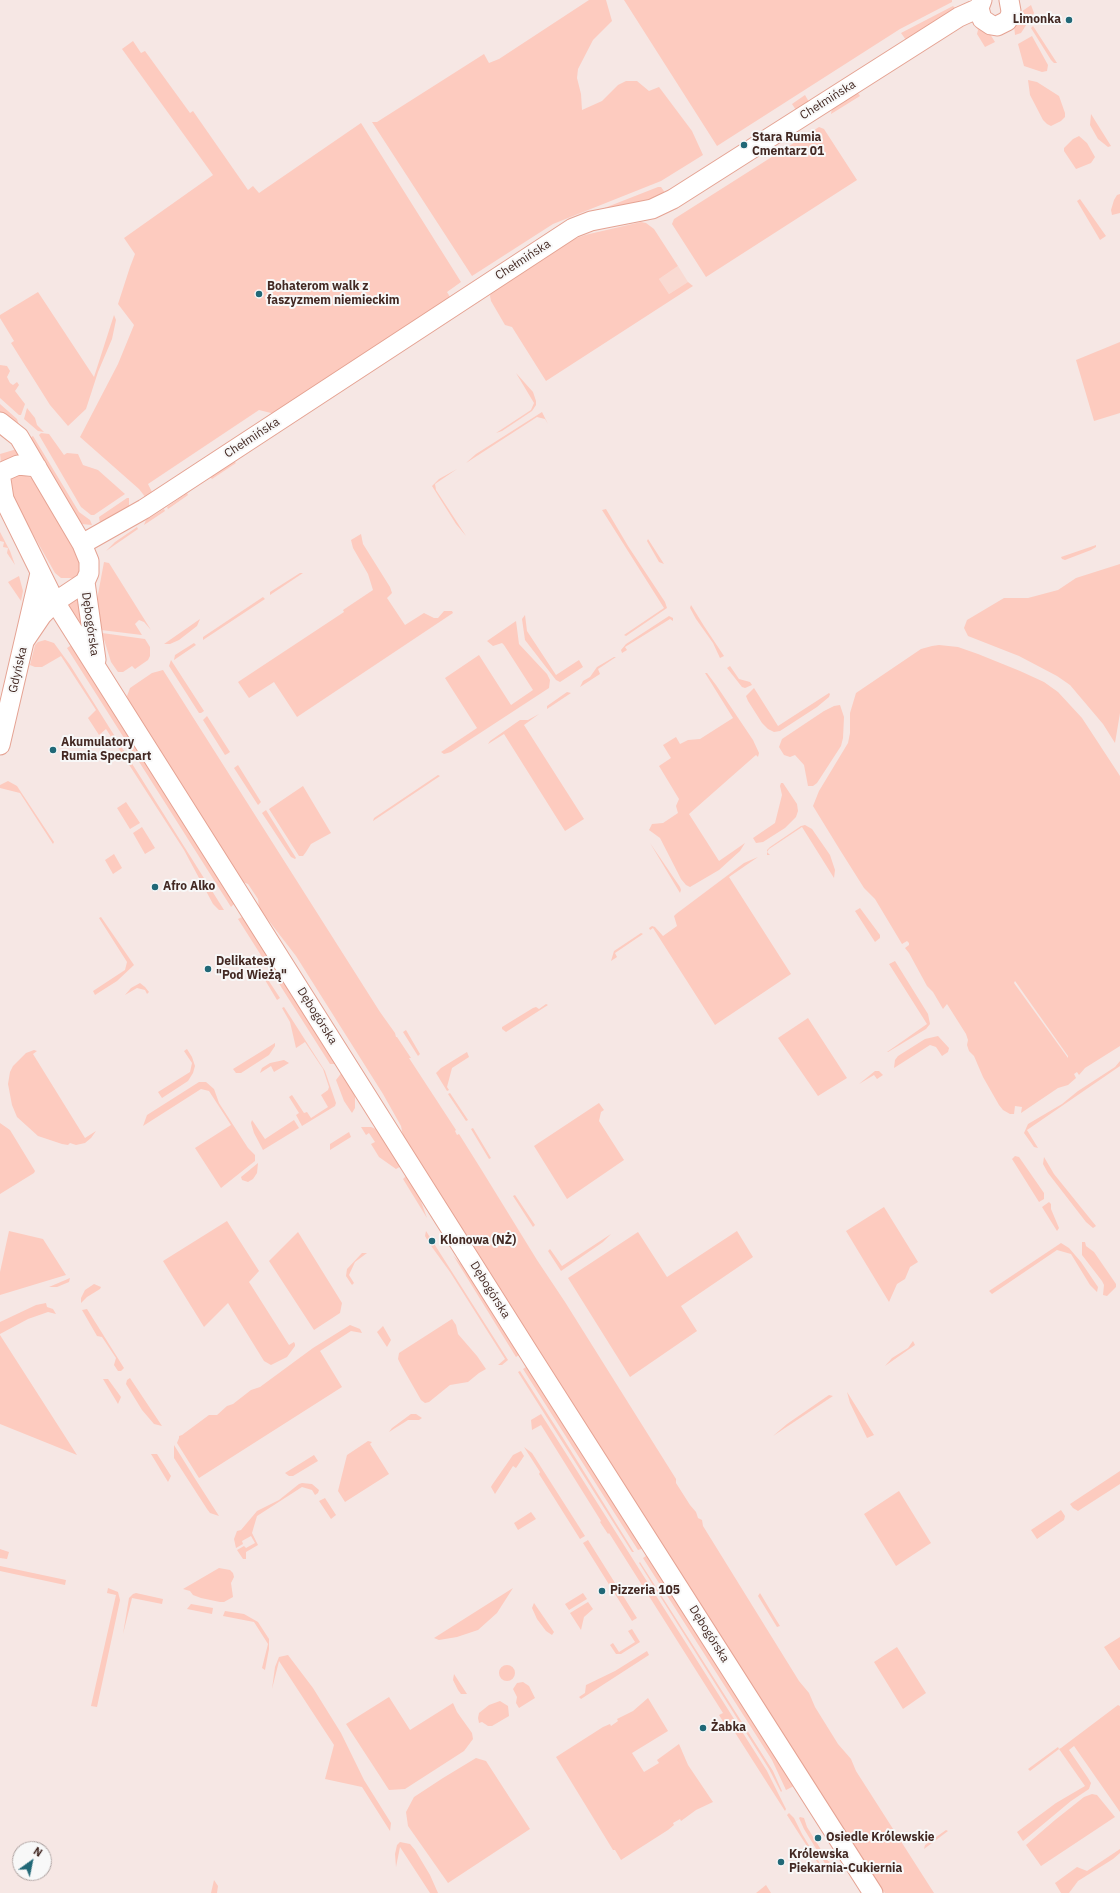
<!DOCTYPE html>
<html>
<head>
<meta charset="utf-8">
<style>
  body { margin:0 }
  #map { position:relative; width:1120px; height:1893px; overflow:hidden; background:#f6e7e4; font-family:"IBM Plex Sans",sans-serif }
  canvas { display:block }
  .north { position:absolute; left:12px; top:1841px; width:40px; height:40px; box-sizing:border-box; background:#f8f8f8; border:1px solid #b0a5a3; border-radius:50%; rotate:33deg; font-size:11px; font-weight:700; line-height:16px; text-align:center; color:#432923 }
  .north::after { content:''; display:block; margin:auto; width:14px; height:18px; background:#216877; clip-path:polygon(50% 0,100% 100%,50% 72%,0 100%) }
</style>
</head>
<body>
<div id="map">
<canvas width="1120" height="1893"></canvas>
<div class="north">N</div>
</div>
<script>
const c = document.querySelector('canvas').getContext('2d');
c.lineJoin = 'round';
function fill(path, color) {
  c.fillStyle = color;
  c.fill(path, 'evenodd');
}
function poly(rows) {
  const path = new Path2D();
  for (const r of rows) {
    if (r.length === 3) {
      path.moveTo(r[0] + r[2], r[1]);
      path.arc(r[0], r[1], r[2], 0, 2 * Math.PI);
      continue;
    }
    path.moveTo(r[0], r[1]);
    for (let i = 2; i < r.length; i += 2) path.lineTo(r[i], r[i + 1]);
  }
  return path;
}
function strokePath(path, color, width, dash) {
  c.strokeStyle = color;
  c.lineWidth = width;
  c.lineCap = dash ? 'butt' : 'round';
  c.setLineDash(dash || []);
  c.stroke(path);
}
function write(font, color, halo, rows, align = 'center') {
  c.font = font + ' "IBM Plex Sans",sans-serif';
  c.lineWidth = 4;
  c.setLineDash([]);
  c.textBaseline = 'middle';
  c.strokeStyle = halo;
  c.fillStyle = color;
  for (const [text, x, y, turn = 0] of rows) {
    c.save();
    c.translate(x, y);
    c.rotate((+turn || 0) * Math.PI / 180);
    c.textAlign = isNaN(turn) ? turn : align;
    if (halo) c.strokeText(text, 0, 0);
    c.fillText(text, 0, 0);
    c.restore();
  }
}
const built = poly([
  [678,266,688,282,669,294,659,279]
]);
const green = poly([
  [589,0,606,0,612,21,593,40,578,69,577,78,581,94,582,110,602,101,618,85,626,81,637,81,649,91,659,87,692,131,703,155,661,181,553,224,472,276,372,122,377,122,484,54,489,63,499,59],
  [624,0,952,0,952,2,900,29,717,146],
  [1031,5,1034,13,1021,33,1015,35,1014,25,1016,18,1021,12],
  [953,6,955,8,929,26,906,40,901,33],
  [976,26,990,34,995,42,985,47,977,34,978,30],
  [1033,26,1057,63,1054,63,1051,60,1031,28],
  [1032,36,1048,65,1047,71,1042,72,1024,66,1018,44],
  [133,41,141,53,145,51,190,113,193,111,248,190,253,186,259,193,361,123,461,282,447,292,450,297,275,414,259,410,148,484,153,494,146,498,139,489,80,437,118,364,134,325,118,304,130,267,135,254,124,238,213,175,122,49],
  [1028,80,1037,82,1059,96,1065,113,1065,117,1061,121,1051,126,1047,124,1043,120,1030,95],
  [856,90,860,96,831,114,832,108],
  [805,95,809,102,796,110,792,104],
  [1091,114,1111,146,1108,147,1098,139,1090,125],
  [819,127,824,129,857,180,706,277,672,224,674,219],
  [1079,136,1087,143,1095,157,1091,163,1076,169,1064,151,1064,148,1073,139],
  [658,187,661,187,666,194,479,278,556,227],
  [1120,194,1120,213,1112,215,1111,210,1114,200,1117,195],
  [1080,199,1106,236,1100,240,1077,201],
  [641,222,646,223,654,229,678,266,659,279,669,294,688,282,693,286,546,381,512,327,505,325,491,301,490,296,491,291,561,246,574,239,585,235],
  [38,292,94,377,114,315,116,320,112,339,98,372,86,409,68,426,50,405,11,343,14,341,0,318,0,315],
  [1120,342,1120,413,1094,421,1076,360],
  [0,365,7,366,10,371,7,377,10,383,13,385,17,382,19,385,15,391,25,404,21,415,19,415,0,398],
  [516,373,533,392,536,401,536,405,532,411,502,431,496,433,531,410,534,403],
  [0,404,17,419,20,428,0,412],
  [27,408,35,418,37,425,44,432,38,431,24,419],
  [542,412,548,424,545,419,537,417,466,463,476,454],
  [41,433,49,434,64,455,67,453,78,454,83,465,98,470,125,494,94,515,91,515,81,507,39,435],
  [33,436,79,512,90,520,92,525,81,524,28,439],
  [17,449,29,457,11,457,1,463,0,454],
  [234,461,236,463,212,479,210,477],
  [457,469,435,484,436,490,466,536,456,524,432,486,439,479],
  [20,474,32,478,81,559,81,567,79,573,73,578,61,578,55,573,25,520,9,487,11,479],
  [187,493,188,495,168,509,167,507],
  [127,498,129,498,129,507,126,511,100,523,99,517],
  [164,509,165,511,144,525,146,520],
  [606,509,628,546,665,602,667,608,626,636,624,635,664,608,602,510],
  [137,527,138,529,106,551,115,542],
  [0,532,10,551,15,565,7,553,8,548,3,547,4,542,0,541],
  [361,534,363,544,390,587,392,593,387,598,405,625,424,613,434,618,438,618,444,611,452,611,453,613,297,717,274,682,249,698,238,682,344,612,343,610,373,590,368,574,353,548,351,540],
  [648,539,664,564,659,562,647,541],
  [1096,545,1096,547,1091,550,1065,560,1062,559,1061,557],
  [104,562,109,563,151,630,144,622,139,620,135,624,142,635,101,630,96,605],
  [1120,564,1120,713,1115,743,1103,724,1070,685,1057,676,1019,656,968,636,964,628,967,620,1004,598,1028,598,1058,590,1076,578],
  [300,573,303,573,270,595,270,592],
  [19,576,23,591,21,601,8,582],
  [77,596,87,628,77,632,62,606],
  [263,597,265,599,203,640,203,637],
  [691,605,704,626,724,656,720,658,713,643,696,619,690,608],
  [525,615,527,631,556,675,579,660,583,667,560,682,556,680,525,640,522,619],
  [669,616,673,618,673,621,670,619,625,647,627,650,622,653,621,650,626,644],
  [200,619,197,626,179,640,170,644,164,644],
  [516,621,519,644,547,674,550,680,549,688,451,752,444,754,441,752,477,728,445,678,479,655,511,705,533,690,504,645,502,643,493,646,487,641],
  [102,633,145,639,150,647,150,656,148,660,135,669,132,666,123,672,118,672,111,662],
  [45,640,54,643,70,665,224,910,219,910,213,904,184,850,108,732,106,729,99,735,88,718,96,710,61,656,42,667,35,667,30,665,35,645,38,642],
  [194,643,196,645,174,660,175,655],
  [73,644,235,903,231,907,67,648],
  [939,645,958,647,978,654,1020,671,1044,682,1058,692,1082,718,1120,776,1120,1046,1085,1068,1079,1075,1077,1072,1074,1074,1076,1078,1068,1085,1058,1088,1021,1113,1022,1107,1015,1106,1014,1114,1010,1114,1003,1110,999,1105,983,1077,974,1056,969,1051,967,1045,968,1040,966,1034,947,1004,943,1009,933,992,927,986,909,953,905,948,909,945,909,943,907,941,902,944,875,899,864,888,840,850,813,806,819,791,848,743,850,733,850,713,856,693,921,649,932,646],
  [1015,981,1068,1056,1068,1058,1014,983],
  [614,657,616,657,598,669,600,674,580,687,583,681,590,677,597,667],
  [171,660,204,711,201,713,199,713,169,666],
  [730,666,739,679,750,682,752,685,745,688,742,687,727,668],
  [163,670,380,1012,395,1033,396,1037,397,1037,411,1058,409,1058,456,1130,455,1131,457,1135,459,1134,481,1169,537,1260,565,1302,676,1479,676,1483,690,1505,696,1512,698,1518,702,1520,703,1526,799,1681,809,1693,815,1707,838,1744,851,1759,856,1771,934,1893,885,1893,878,1886,403,1136,401,1126,383,1094,296,956,259,908,258,899,248,884,243,882,128,701,127,696,130,688,152,673],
  [705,673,707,673,716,685,753,740,759,753,758,757,756,755,689,814,719,861,745,843,740,851,719,870,690,887,686,885,681,879,660,838,649,830,652,824,663,823,678,813,676,806,679,799,659,766,671,758,663,745,676,737,680,744,688,740,700,739,733,718],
  [754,688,778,726,829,693,830,694,829,697,817,707,780,731,774,732,768,729,762,723,748,701,746,696],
  [567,692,571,693,547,709,547,706],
  [840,705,844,717,843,738,841,746,817,783,813,786,808,786,804,765,795,755,790,757,784,755,779,747,782,739,824,711,834,706],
  [539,714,524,725,584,819,565,831,504,734,488,744,490,741,520,720,528,720],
  [207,716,230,752,227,754,225,755,203,720],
  [238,765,261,802,258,805,234,768],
  [438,775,440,776,373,821,374,818],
  [8,781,17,786,54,842,53,844,20,793,0,788,0,785],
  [781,783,783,783,797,804,798,811,796,817,785,828,763,842,756,843,753,838,775,823,782,795,780,786],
  [303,786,331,833,311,844,306,852,303,856,299,856,269,809],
  [126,802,140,823,130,829,117,808],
  [266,810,296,858,295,859,291,857,262,813],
  [805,825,812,829,830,855,835,870,834,878,802,827,769,849,767,852,770,855,767,855,767,850,770,847,801,826],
  [142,827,155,848,145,854,133,833],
  [650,843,680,887,681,890,680,893],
  [114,854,122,868,113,874,105,860],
  [758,857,729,877,791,974,715,1025,653,928,650,930,649,928,652,926,655,927,663,936,677,926,674,916,676,914,744,863],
  [860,908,880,935,880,938,875,942,855,911],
  [101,917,134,965,117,981,95,995,93,991,125,970,127,962,99,918],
  [242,917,244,917,337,1061,335,1064,330,1064,238,919],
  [641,933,643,934,615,953,617,957,611,961,614,951],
  [895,961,928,1014,930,1024,926,1029,888,1052,887,1052,927,1024,889,964],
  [256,965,259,966,280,998,277,1000],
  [140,983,145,987,149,992,147,994,145,990,137,988,125,995,131,988],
  [546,1004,548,1005,506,1032,502,1029,502,1027,533,1008,536,1007,539,1009],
  [284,1007,325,1071,336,1103,335,1106,302,1126,296,1115,299,1113,289,1097,292,1095,304,1113,307,1112,311,1118,328,1107,321,1095,328,1090,329,1087,323,1069,305,1042,296,1048,290,1022,282,1008],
  [808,1018,847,1078,818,1096,778,1038],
  [406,1030,420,1054,418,1056,403,1032],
  [938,1036,949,1048,948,1052,942,1056,936,1047,930,1045,894,1068,895,1060,898,1056,925,1039],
  [275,1043,275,1046,269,1055,241,1073,236,1073,233,1069],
  [187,1049,192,1057,195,1066,193,1073,188,1081,162,1098,158,1092,190,1072,192,1063,184,1051],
  [34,1050,37,1051,33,1054,85,1138,96,1131,91,1138,85,1143,76,1145,70,1143,68,1145,62,1144,38,1136,17,1117,12,1105,8,1084,10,1072,13,1066,26,1053],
  [467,1052,469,1057,452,1068,447,1087,449,1090,447,1091,436,1073,441,1068],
  [284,1060,289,1063,274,1072,271,1066,260,1073,262,1068,270,1063],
  [1120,1061,1120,1066,1027,1130,1038,1148,1034,1147,1024,1133,1028,1124,1062,1104,1078,1091,1115,1067],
  [343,1071,355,1096,355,1108,352,1113,344,1101,336,1080],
  [875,1071,879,1071,883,1075,877,1079,874,1075,859,1084],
  [199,1082,206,1082,214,1089,219,1103,248,1148,255,1155,255,1161,221,1188,195,1148,231,1125,209,1091,201,1089,143,1126,147,1115],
  [450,1093,468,1120,466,1121,448,1094],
  [599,1103,604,1110,601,1112,599,1121,624,1160,567,1199,534,1146],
  [252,1120,265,1139,294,1120,299,1128,263,1150,254,1133,251,1123],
  [0,1123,10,1130,35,1171,34,1173,0,1194],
  [361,1127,371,1127,376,1129,388,1141,403,1165,396,1169,379,1157,371,1144,375,1142,369,1133,366,1135],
  [473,1128,491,1158,489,1159,471,1129],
  [349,1132,351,1137,330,1150,330,1144],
  [1015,1156,1019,1157,1044,1193,1044,1199,1039,1202,1012,1159],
  [1044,1157,1054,1174,1096,1226,1093,1228,1086,1222,1048,1173,1043,1164],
  [258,1163,257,1173,253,1179,248,1182,242,1180,241,1177],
  [408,1174,415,1185,427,1218,403,1179],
  [515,1195,535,1225,533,1227,513,1196],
  [1049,1202,1051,1204,1051,1209,1059,1228,1057,1231,1042,1207],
  [884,1207,918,1262,910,1267,905,1279,897,1284,889,1302,846,1231],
  [227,1221,259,1271,249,1282,289,1345,294,1342,295,1344,295,1346,287,1357,271,1365,264,1361,228,1303,204,1327,163,1261],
  [9,1231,43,1239,66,1275,0,1295,0,1272],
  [426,1231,508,1360,502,1365,498,1365,505,1359,450,1272,429,1243,425,1236],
  [737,1231,753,1257,681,1306,697,1331,630,1377,568,1278,638,1232,667,1277],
  [298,1232,342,1303,340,1313,314,1330,269,1261],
  [611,1234,603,1242,561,1271,548,1251,550,1249,562,1266],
  [1082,1242,1085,1242,1086,1246,1094,1252,1116,1284,1116,1287,1107,1296,1103,1295,1104,1285,1102,1281,1082,1255],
  [1061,1243,1069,1248,1081,1262,1098,1287,1097,1292,1090,1285,1071,1254,1057,1250,992,1294,989,1291],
  [362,1253,367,1253,355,1262,349,1275,354,1283,352,1285,346,1276,347,1269],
  [453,1255,476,1282,520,1354,516,1357],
  [70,1278,69,1282,57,1287,49,1287],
  [94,1284,101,1287,100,1289,87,1297,81,1303,81,1298,85,1290],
  [46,1303,47,1307,53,1309,56,1314,48,1312,28,1319,0,1334,0,1322,36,1305],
  [87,1309,124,1368,121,1371,118,1371,114,1365,116,1358,102,1337,97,1336,82,1310],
  [452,1319,456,1325,458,1334,477,1356,486,1369,479,1373,468,1382,450,1385,429,1402,425,1403,421,1400,401,1365,398,1359,399,1353],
  [350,1325,360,1329,362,1333,351,1331,320,1351,342,1387,199,1478,177,1443,179,1438,179,1436,182,1435,209,1415,217,1415,227,1406,233,1404,251,1390,260,1387,313,1348],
  [383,1326,391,1340,387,1347,377,1332],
  [0,1335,77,1455,0,1424],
  [913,1341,915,1345,885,1366,892,1358,908,1348],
  [526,1367,528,1367,644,1547,641,1549,638,1550,523,1369],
  [520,1371,563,1438,634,1552,632,1552,518,1372],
  [130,1378,162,1426,154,1424,142,1410,126,1384,127,1380],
  [103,1379,108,1379,121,1397,118,1404],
  [847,1392,874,1435,867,1438,850,1403],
  [829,1395,833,1396,773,1436,787,1424],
  [411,1414,416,1414,422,1418,419,1420,408,1420,389,1432,392,1428],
  [541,1414,767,1771,786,1809,785,1811,734,1731,730,1733,719,1715,723,1713,609,1533,608,1534,600,1522,601,1521,541,1425,532,1430,531,1420],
  [368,1441,372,1442,370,1444,389,1474,345,1502,338,1491,347,1455],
  [174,1445,194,1477,219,1516,210,1513,207,1509,174,1458],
  [524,1447,532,1453,585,1536,580,1539,539,1474,540,1472],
  [521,1451,524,1456,516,1468,513,1466,495,1494,491,1487,492,1485,513,1455],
  [151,1454,157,1454,171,1476,168,1482],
  [314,1455,318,1461,293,1476,289,1476,285,1473],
  [1120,1471,1120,1484,1078,1511,1073,1508,1070,1504],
  [302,1483,312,1484,319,1490,318,1493,315,1495,312,1490,302,1487,257,1516,252,1533,258,1545,246,1552,246,1559,243,1559,237,1550,244,1546,246,1548,255,1543,251,1536,242,1541,243,1544,236,1548,234,1539,237,1531,241,1530,257,1511,279,1500,299,1484],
  [899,1491,931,1543,896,1566,864,1514],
  [325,1498,336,1515,331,1519,319,1501],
  [1061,1510,1065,1516,1064,1520,1037,1539,1031,1530],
  [531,1512,536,1519,518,1530,514,1523],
  [588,1540,637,1618,632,1621,583,1543],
  [0,1549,9,1552,7,1559,0,1558],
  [649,1554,796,1785,786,1790,772,1760,643,1558],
  [640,1562,773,1771,782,1791,781,1792,769,1769,639,1563],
  [0,1566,66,1580,65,1585,0,1571],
  [219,1568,230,1570,233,1573,234,1577,231,1583,233,1597,224,1602,220,1602,201,1598,193,1595,190,1591,183,1589],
  [108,1588,118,1592,120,1600,97,1707,91,1706,116,1595,107,1593],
  [513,1588,497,1613,478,1630,457,1637,439,1640,434,1638],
  [136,1593,163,1599,162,1604,132,1598,123,1634,129,1598,133,1594],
  [583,1593,587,1599,569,1610,565,1604],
  [760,1593,775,1618,780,1626,777,1627,758,1596],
  [588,1602,593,1609,584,1617,581,1630,570,1613],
  [534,1603,554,1632,552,1635,546,1631,537,1619,532,1608],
  [191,1604,213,1608,212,1614,187,1609],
  [225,1611,244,1614,258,1622,269,1639,269,1649,265,1670,262,1668,268,1644,254,1622,223,1616],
  [632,1629,640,1642,621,1654,616,1654,610,1645,613,1643,619,1652,635,1642,628,1631],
  [1120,1637,1120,1670,1119,1670,1104,1647],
  [897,1647,926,1693,903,1709,874,1662],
  [647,1651,649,1655,581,1699,579,1697,585,1693,586,1685,615,1671],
  [288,1655,313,1688,341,1733,364,1780,391,1823,390,1831,362,1787,325,1779,334,1745,279,1661,272,1689,275,1667,279,1657],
  [507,1673,8],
  [454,1674,467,1694,461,1694,458,1690,453,1680],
  [523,1682,529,1686,535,1698,519,1708,516,1703,517,1697,513,1689,517,1683],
  [389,1697,410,1730,453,1703,457,1712,472,1733,473,1739,464,1751,405,1789,389,1790,346,1724],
  [648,1698,668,1731,632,1753,644,1772,659,1763,657,1760,679,1744,688,1765,713,1802,696,1810,681,1821,680,1819,673,1823,674,1825,668,1830,621,1860,615,1850,613,1850,556,1757,603,1727,610,1724,611,1726,618,1721,617,1719,633,1711],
  [500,1701,508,1706,509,1716,492,1726,488,1726,482,1722,479,1723,478,1718,479,1713,489,1705],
  [1118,1705,1120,1706,1120,1812,1074,1746,1069,1750,1088,1778,1091,1783,1089,1789,1071,1801,1023,1841,1017,1832,1056,1803,1085,1786,1059,1749,1030,1771,1028,1769,1058,1747,1059,1749,1061,1748],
  [476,1758,486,1761,530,1829,448,1883,408,1826,406,1812,414,1797,443,1778],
  [1092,1794,1097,1795,1115,1817,1041,1866,1026,1845,1055,1820,1084,1797],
  [789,1813,794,1818,802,1834,821,1865,821,1868,787,1815],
  [800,1817,804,1818,807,1827,828,1861,830,1862,826,1865,804,1829,799,1818],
  [946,1830,948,1831,924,1849,925,1845],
  [400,1842,410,1844,415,1850,430,1875,438,1893,430,1893,400,1847,396,1867,395,1854,397,1845],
  [1120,1849,1120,1853,1113,1859,1078,1881,1069,1893,1061,1893,1055,1883,1077,1867,1087,1871],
  [214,1880,218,1886,217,1893,211,1893],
  [766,1885,771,1893,756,1893]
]);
const secondary = poly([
  [982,0,979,8,982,19,991,25,997,26,1007,21,1010,16,1011,11,1009,0],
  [0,422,19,437,82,544,89,561,89,573,85,582,55,602,42,615,25,640],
  [0,473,4,499,55,602,531,1356,873,1893],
  [0,473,18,465,37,467],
  [82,544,144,509,573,228,591,221,652,209,673,199,959,17,979,8],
  [85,582,96,660],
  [0,745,40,573]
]);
const markers = [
  [1069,20,4,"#216877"],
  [744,145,4,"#216877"],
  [259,294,4,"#216877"],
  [53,750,4,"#216877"],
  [155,887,4,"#216877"],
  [208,969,4,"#216877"],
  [432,1241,4,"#216877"],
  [602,1591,4,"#216877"],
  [703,1728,4,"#216877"],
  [818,1838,4,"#216877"],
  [781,1862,4,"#216877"]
];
const poiNames = [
  ["Limonka",1061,20,"right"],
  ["Stara Rumia",752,138],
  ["Cmentarz 01",752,152],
  ["Bohaterom walk z",267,287],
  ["faszyzmem niemieckim",267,301],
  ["Akumulatory",61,743],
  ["Rumia Specpart",61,757],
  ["Afro Alko",163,887],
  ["Delikatesy",216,962],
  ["\"Pod Wieżą\"",216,976],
  ["Klonowa (NŻ)",440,1241],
  ["Pizzeria 105",610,1591],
  ["Żabka",711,1728],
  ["Osiedle Królewskie",826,1838],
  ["Królewska",789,1855],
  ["Piekarnia-Cukiernia",789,1869]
];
const streetNames = [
  ["Chełmińska",828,100,-32],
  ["Chełmińska",523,260,-33],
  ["Chełmińska",252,438,-33],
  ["Dębogórska",90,624,82],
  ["Gdyńska",18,670,-77],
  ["Dębogórska",317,1016,58],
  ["Dębogórska",490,1290,58],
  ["Dębogórska",709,1634,58]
];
fill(built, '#f9dad2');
fill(green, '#fdcbbf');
strokePath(secondary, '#e5a393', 21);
strokePath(secondary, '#fff', 19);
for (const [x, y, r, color] of markers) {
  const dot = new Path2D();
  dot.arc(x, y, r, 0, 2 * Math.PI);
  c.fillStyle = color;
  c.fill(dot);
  strokePath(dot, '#f8f8f8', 1.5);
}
write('bold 12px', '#432923', '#f8f8f8', poiNames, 'left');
write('12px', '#432923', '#f8f8f8', streetNames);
</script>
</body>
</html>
